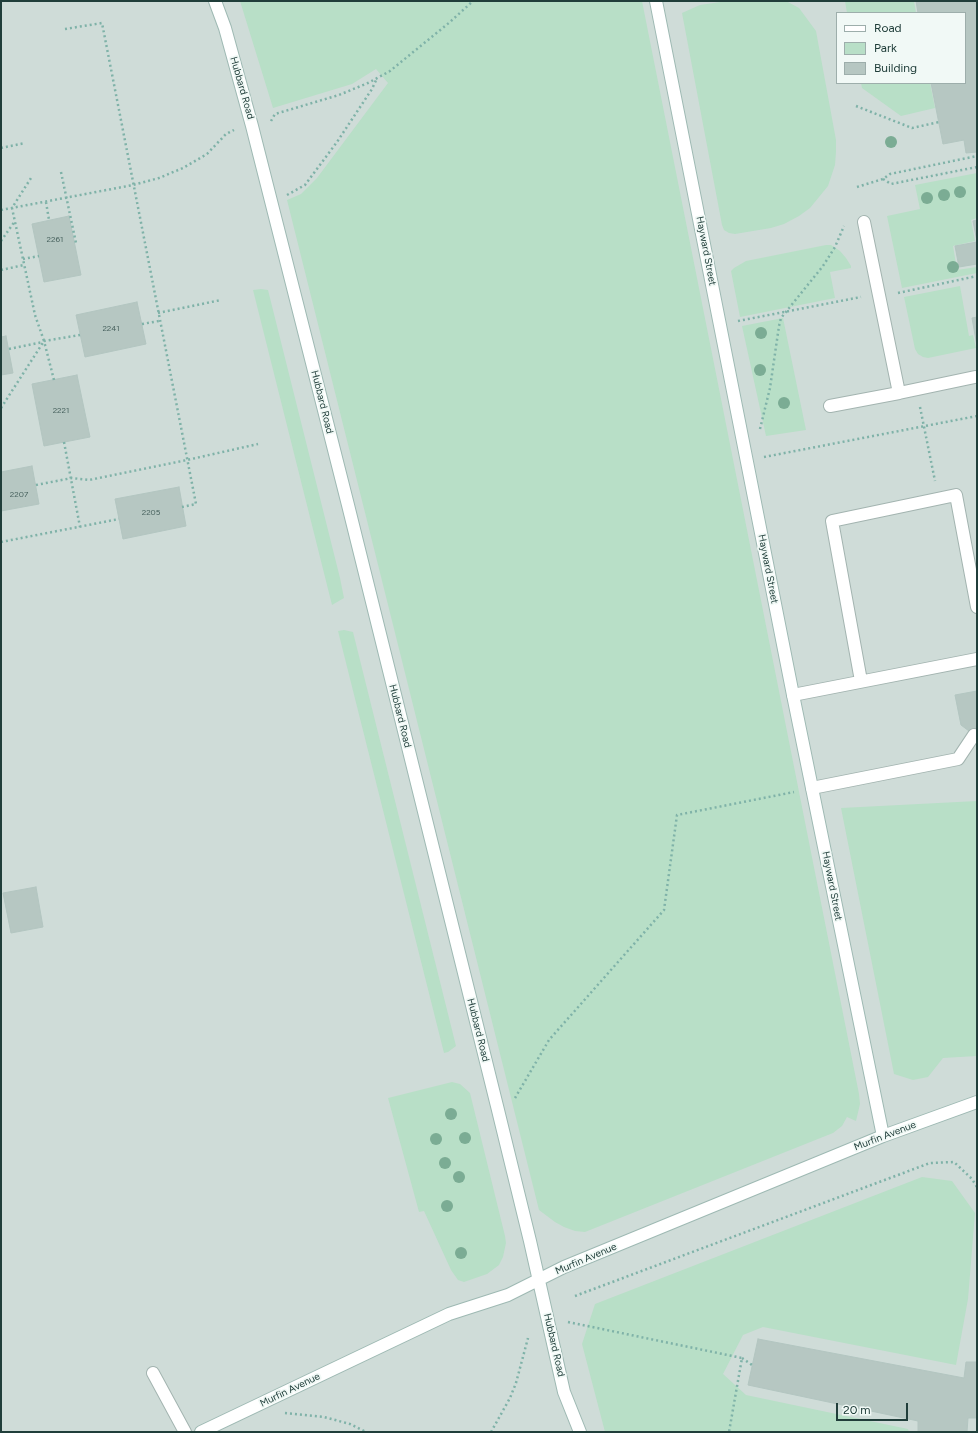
<!DOCTYPE html>
<html>
<head>
<meta charset="utf-8">
<style>
  body { margin:0 }
  #map { position:relative; width:978px; height:1433px; overflow:hidden; background:#e1ece8; font-family:Figtree,sans-serif }
  canvas { display:block }
  .frame { position:absolute; inset:0; border:2px solid #203e3a; pointer-events:none }
  .legend { position:absolute; left:836px; top:12px; width:130px; height:72px; box-sizing:border-box; background:#f1f9f6; border:1px solid #9daeab; margin:0; padding:5px 7px; list-style:none; font-size:12px; color:#203e3a }
  .legend li { display:flex; align-items:center; gap:8px; height:20px }
  .legend b { width:20px; border:1px solid #9daeab }
  .scale { position:absolute; left:836px; top:1403px; width:72px; height:18px; box-sizing:border-box; border:2px solid #203e3a; border-top:0; padding-left:5px; font-size:12px; line-height:14px; white-space:nowrap; color:#203e3a; -webkit-text-stroke:3px #f1f9f6; paint-order:stroke }
</style>
</head>
<body>
<div id="map">
<canvas width="978" height="1433"></canvas>
<div class="frame"></div>
<ul class="legend">
<li><b style="height:5px;background:#fff"></b>Road</li>
<li><b style="height:11px;background:#b8dfc7"></b>Park</li>
<li><b style="height:11px;background:#b6c7c2"></b>Building</li>
</ul>
<div class="scale">20 m</div>
</div>
<script>
const c = document.querySelector('canvas').getContext('2d');
c.lineJoin = 'round';
function fill(path, color) {
  c.fillStyle = color;
  c.fill(path, 'evenodd');
}
function poly(rows) {
  const path = new Path2D();
  for (const r of rows) {
    path.moveTo(r[0], r[1]);
    for (let i = 2; i < r.length; i += 2) path.lineTo(r[i], r[i + 1]);
  }
  return path;
}
function strokePath(path, color, width, dash) {
  c.strokeStyle = color;
  c.lineWidth = width;
  c.lineCap = dash ? 'butt' : 'round';
  c.setLineDash(dash || []);
  c.stroke(path);
}
function write(font, color, halo, rows, align = 'center') {
  c.font = font + ' Figtree,sans-serif';
  c.lineWidth = 3.5;
  c.setLineDash([]);
  c.textBaseline = 'middle';
  c.strokeStyle = halo;
  c.fillStyle = color;
  for (const [text, x, y, turn = 0] of rows) {
    c.save();
    c.translate(x, y);
    c.rotate((+turn || 0) * Math.PI / 180);
    c.textAlign = isNaN(turn) ? turn : align;
    if (halo) c.strokeText(text, 0, 0);
    c.fillText(text, 0, 0);
    c.restore();
  }
}
const built = poly([
  [1,1,977,1,977,1432,1,1432],
  [837,13,965,13,965,83,837,83]
]);
const green = poly([
  [240,1,642,1,859,1094,860,1104,856,1121,847,1117,842,1126,833,1133,585,1232,575,1231,564,1227,555,1222,539,1210,287,200,301,194,317,178,388,83,376,69,352,84,273,108],
  [727,1,786,1,799,8,816,31,836,140,836,152,835,165,828,186,810,208,799,216,784,224,771,228,735,234,729,233,724,230,722,225,682,13,700,5],
  [845,1,914,1,916,13,847,13],
  [861,83,930,83,935,108,901,116,862,88],
  [977,173,977,218,971,220,975,241,953,246,957,270,977,267,977,273,902,288,887,216,920,209,915,185],
  [826,245,831,245,840,251,846,258,851,266,851,268,830,272,835,298,740,317,731,271,734,268,746,261],
  [960,286,969,336,973,335,976,348,928,358,923,357,918,354,915,349,904,297],
  [261,289,268,290,340,578,344,598,332,605,253,290],
  [783,318,806,430,766,436,742,326],
  [344,630,353,632,456,1046,448,1052,444,1053,338,631],
  [977,801,977,1056,943,1058,928,1077,913,1080,894,1074,841,808],
  [452,1082,460,1084,470,1093,505,1236,506,1243,503,1257,499,1265,487,1274,464,1282,458,1280,451,1270,424,1211,419,1212,388,1098],
  [922,1177,952,1181,975,1213,968,1299,956,1365,763,1327,743,1335,723,1374,746,1395,908,1429,909,1432,605,1432,582,1344,595,1304]
]);
const building = poly([
  [916,1,977,1,977,152,966,153,964,140,943,144,931,83,965,83,965,13,918,13,916,1],
  [69,216,81,275,44,282,32,224,69,216],
  [977,220,977,241,973,221,977,220],
  [977,242,977,264,959,267,955,246,977,242],
  [137,302,146,344,85,357,76,315,137,302],
  [977,317,977,346,972,318,977,317],
  [6,336,13,373,1,375,1,337,6,336],
  [77,375,90,437,44,446,32,384,77,375],
  [32,466,39,504,1,511,1,472,32,466],
  [179,487,186,526,123,539,115,499,179,487],
  [977,691,977,737,961,725,955,695,977,691],
  [36,887,43,927,11,933,3,893,36,887],
  [758,1339,964,1378,966,1362,977,1362,977,1418,968,1418,967,1432,918,1432,918,1421,748,1385,758,1339]
]);
const path = poly([
  [65,29,102,23,196,504,182,507],
  [856,106,912,128,939,122],
  [271,121,275,114,339,95,368,83,390,71,450,22,473,1],
  [1,148,25,143],
  [61,172,76,243],
  [883,179,891,184,977,167],
  [857,187,883,179,890,174,977,156],
  [287,195,305,185,337,142,372,89,377,78],
  [46,202,49,220],
  [1,210,133,185,159,178,183,168,207,154,226,134,234,130],
  [1,241,15,221],
  [23,259,39,256],
  [1,270,24,265],
  [898,293,977,276],
  [158,313,221,300],
  [738,321,861,297],
  [142,324,159,321],
  [9,349,43,342],
  [54,380,44,341,80,335],
  [920,407,935,481],
  [1,408,44,341,35,315,12,208,31,178],
  [760,429,770,388,779,326,781,318,823,266,835,247,844,226],
  [64,442,80,527],
  [764,457,977,416],
  [36,485,72,478,89,480,187,460,258,444],
  [1,542,119,519],
  [515,1098,549,1040,664,910,677,815,794,792],
  [575,1296,930,1163,954,1162,972,1179,977,1187],
  [568,1322,742,1358,729,1432],
  [742,1358,752,1365],
  [285,1413,324,1417,350,1424,366,1432],
  [491,1432,510,1398,516,1383,528,1338]
]);
const lane = poly([
  [864,222,899,393,975,377],
  [830,406,899,393],
  [861,681,832,521,956,495,977,607],
  [793,695,977,659],
  [812,788,958,759,974,735],
  [153,1373,185,1432]
]);
const secondary = poly([
  [215,1,225,28,252,126,348,505,497,1106,530,1241,564,1392,580,1432],
  [656,1,793,695,883,1136],
  [201,1432,449,1314,508,1295,564,1267,883,1136,977,1102]
]);
const trees = [
  [891,142],
  [960,192],
  [944,195],
  [927,198],
  [953,267],
  [761,333],
  [760,370],
  [784,403],
  [451,1114],
  [465,1138],
  [436,1139],
  [445,1163],
  [459,1177],
  [447,1206],
  [461,1253]
];
const numberNames = [
  ["2261",55,240],
  ["2241",111,329],
  ["2221",61,411],
  ["2207",19,495],
  ["2205",151,513]
];
const streetNames = [
  ["Hubbard Road",242,88,74],
  ["Hayward Street",706,251,79],
  ["Hubbard Road",322,402,76],
  ["Hayward Street",768,569,79],
  ["Hubbard Road",400,716,76],
  ["Hayward Street",832,886,79],
  ["Hubbard Road",478,1030,76],
  ["Murfin Avenue",885,1136,-21],
  ["Murfin Avenue",586,1259,-23],
  ["Hubbard Road",554,1345,77],
  ["Murfin Avenue",290,1390,-26]
];
fill(built, '#cfdcd8');
fill(green, '#b8dfc7');
fill(building, '#b6c7c2');
strokePath(building, '#b3c6c1', 1);
strokePath(lane, '#a3b4b0', 14);
strokePath(secondary, '#9eb9b3', 14);
strokePath(path, '#7fb2a8', 2.5, [2, 3]);
strokePath(lane, '#fff', 12);
strokePath(secondary, '#fff', 12);
c.fillStyle = '#7bac94';
for (const [x, y] of trees) {
  c.beginPath();
  c.arc(x, y, 6, 0, 2 * Math.PI);
  c.fill();
}
write('8px', '#46605c', null, numberNames);
write('10px', '#203e3a', '#f1f9f6', streetNames);
</script>
</body>
</html>
